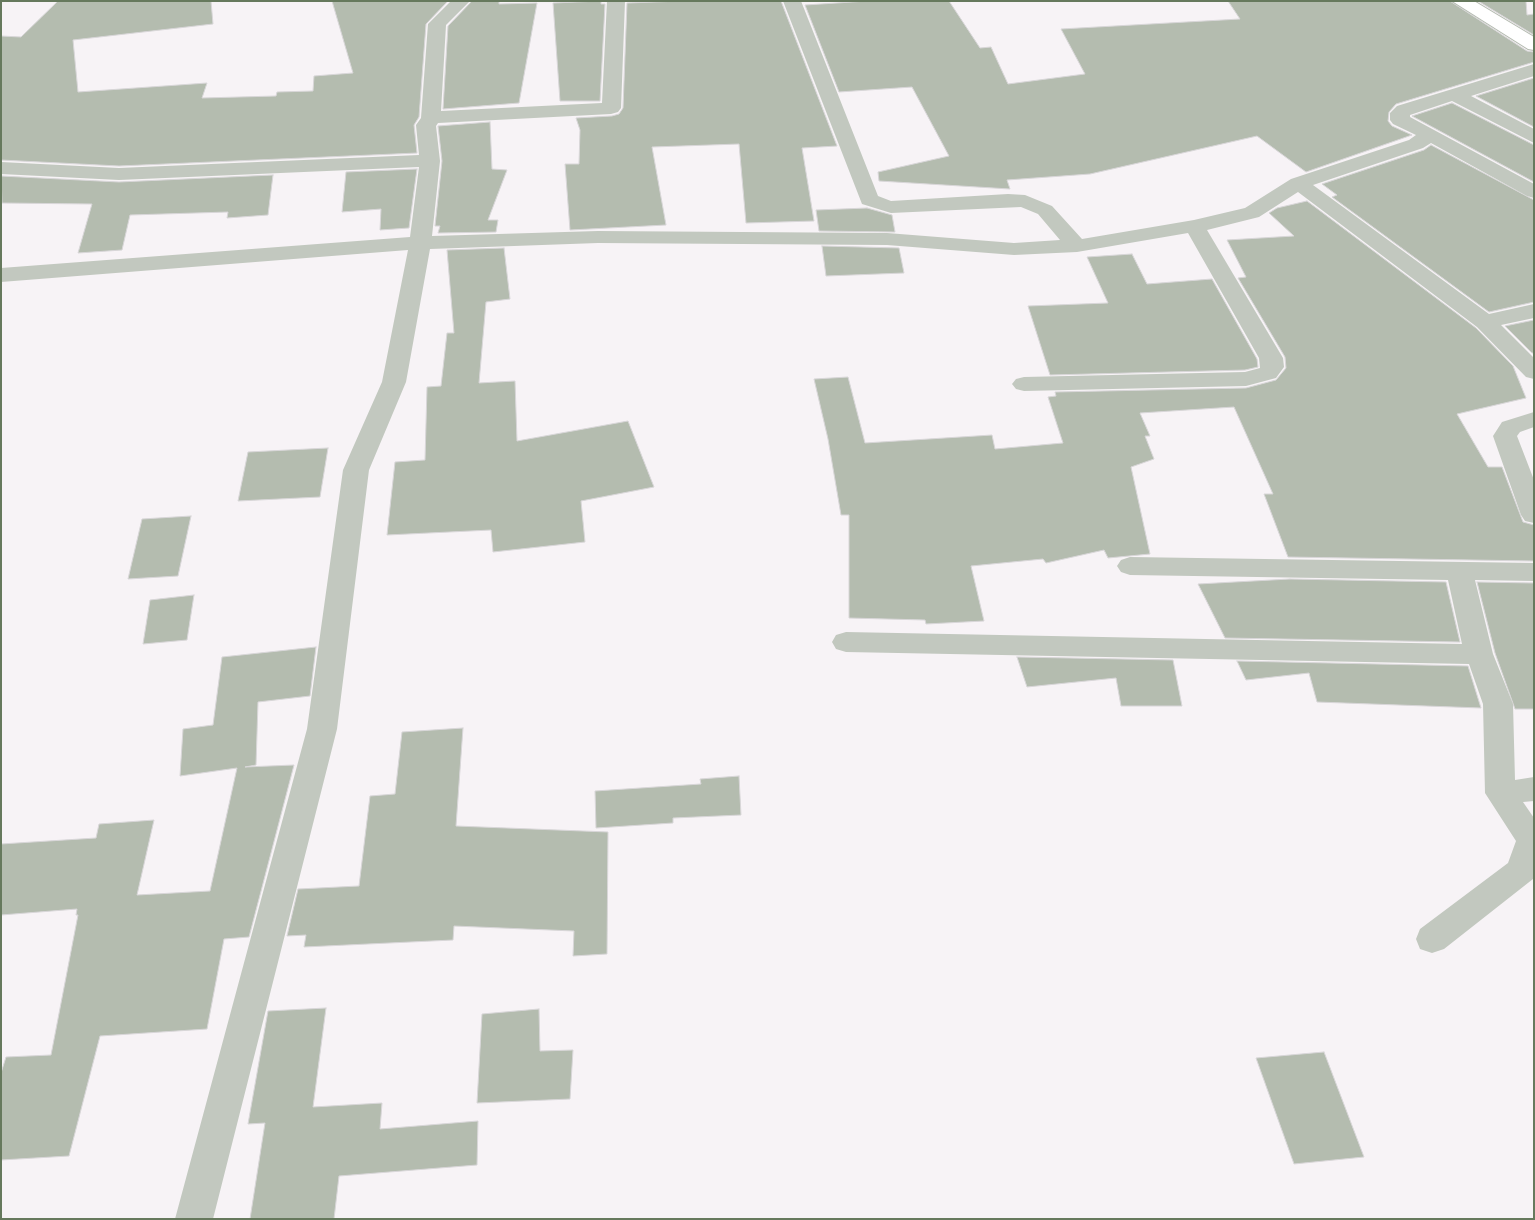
<!DOCTYPE html>
<html>
<head>
<meta charset="utf-8">
<style>
  body { margin:0 }
  #map { position:relative; width:1535px; height:1220px; overflow:hidden; background:#f7f3f6; font-family:Quicksand,sans-serif }
  canvas { display:block }
  .frame { position:absolute; inset:0; border:2px solid #66795d; pointer-events:none }
</style>
</head>
<body>
<div id="map">
<canvas width="1535" height="1220"></canvas>
<div class="frame"></div>
</div>
<script>
const c = document.querySelector('canvas').getContext('2d');
c.lineJoin = 'round';
function fill(path, color) {
  c.fillStyle = color;
  c.fill(path, 'evenodd');
}
function poly(rows) {
  const path = new Path2D();
  for (const r of rows) {
    path.moveTo(r[0], r[1]);
    for (let i = 2; i < r.length; i += 2) path.lineTo(r[i], r[i + 1]);
  }
  return path;
}
function strokePath(path, color, width, dash) {
  c.strokeStyle = color;
  c.lineWidth = width;
  c.lineCap = dash ? 'butt' : 'round';
  c.setLineDash(dash || []);
  c.stroke(path);
}
const building = poly([
  [58,1,211,1,213,24,73,40,78,92,207,83,202,98,276,96,277,92,313,91,314,76,353,73,332,1,448,1,426,24,419,117,414,125,417,153,119,166,1,160,1,36,21,37,58,1],
  [472,1,499,1,499,4,537,3,519,103,443,109,448,26,472,1],
  [601,1,601,4,605,4,600,101,560,101,553,3,601,1],
  [682,1,781,1,837,146,802,148,814,221,746,223,739,144,652,147,666,225,570,230,565,164,579,164,580,130,576,118,612,116,619,114,623,108,627,3,682,1],
  [868,1,949,1,980,48,991,47,1008,84,1085,74,1061,29,1240,19,1228,1,1450,1,1527,51,1534,52,1534,62,1396,104,1389,112,1388,121,1392,126,1412,135,1306,172,1257,136,1090,174,1007,180,1010,189,879,181,878,172,949,156,912,87,839,92,805,5,868,1],
  [1478,1,1526,1,1527,15,1534,14,1534,35,1478,1],
  [1534,78,1534,127,1476,96,1534,78],
  [1452,103,1534,145,1534,182,1412,116,1452,103],
  [490,122,492,169,507,170,488,220,498,220,496,232,438,233,440,226,435,226,442,161,438,126,490,122],
  [1431,145,1534,200,1534,302,1489,312,1332,197,1337,195,1322,184,1424,150,1431,145],
  [417,169,409,228,380,230,381,209,342,212,346,172,417,169],
  [273,175,268,215,227,218,228,212,130,215,122,250,78,253,92,204,2,203,1,176,119,182,273,175],
  [1307,201,1476,328,1513,366,1526,398,1457,414,1488,467,1502,467,1523,522,1534,525,1534,561,1288,557,1264,494,1273,494,1234,407,1140,413,1150,436,1145,436,1154,459,1131,467,1150,554,1108,558,1104,550,1046,563,1043,559,971,566,984,621,926,624,925,620,849,618,849,515,841,515,828,439,814,379,848,377,865,443,992,435,995,449,1063,443,1048,397,1056,396,1055,392,1246,388,1276,380,1286,368,1285,357,1238,278,1246,277,1227,240,1294,236,1269,213,1277,208,1307,201],
  [867,208,892,215,895,232,819,231,816,210,867,208],
  [822,246,899,248,904,273,826,276,822,246],
  [504,248,510,299,486,302,479,383,515,381,517,441,628,421,654,487,581,501,585,542,493,552,491,530,387,535,395,462,425,460,427,387,441,386,447,333,454,333,447,250,504,248],
  [1132,254,1147,284,1212,279,1257,359,1258,367,1245,370,1050,375,1028,306,1108,303,1087,257,1132,254],
  [1534,320,1534,353,1532,353,1505,326,1534,320],
  [328,448,320,497,238,501,248,452,328,448],
  [191,516,178,576,128,579,142,519,191,516],
  [1290,579,1446,582,1460,642,1225,638,1198,584,1290,579],
  [1477,582,1534,583,1534,709,1515,709,1495,653,1477,582],
  [194,595,187,640,143,644,150,600,194,595],
  [316,647,310,696,258,702,256,765,245,767,294,765,249,937,224,939,207,1029,100,1036,69,1156,1,1160,1,1073,6,1057,51,1055,78,915,76,915,77,909,1,915,1,844,96,838,99,824,154,820,137,895,210,891,237,768,180,776,183,729,213,725,222,657,316,647],
  [1017,657,1173,660,1182,706,1121,706,1116,678,1027,687,1017,657],
  [1237,661,1468,666,1481,708,1317,702,1309,673,1246,680,1237,661],
  [463,728,456,826,608,832,607,954,573,956,574,931,454,926,453,940,304,947,306,935,287,936,298,889,359,886,370,796,395,794,402,732,463,728],
  [739,776,741,815,673,818,673,823,596,828,595,791,701,784,700,779,739,776],
  [326,1008,313,1107,382,1103,380,1129,478,1121,477,1165,339,1176,334,1219,250,1219,265,1123,248,1124,268,1011,326,1008],
  [539,1009,540,1051,573,1050,570,1099,477,1103,482,1014,539,1009],
  [1324,1052,1364,1157,1294,1164,1256,1058,1324,1052]
]);
const minor = poly([
  [451,1,470,1,446,25,441,111,602,103,607,1,625,1,621,108,618,112,611,114,438,123,436,126,440,161,432,236,598,231,887,233,1014,243,1060,240,1038,214,1021,207,891,213,862,204,783,1,801,1,878,196,891,201,1008,194,1025,195,1052,206,1082,239,1194,220,1245,208,1291,179,1409,140,1416,135,1393,124,1390,120,1390,113,1397,106,1534,64,1534,76,1471,96,1534,129,1534,143,1452,101,1410,115,1410,117,1534,184,1534,198,1527,196,1431,143,1423,148,1313,185,1489,314,1534,304,1534,318,1501,325,1534,358,1534,379,1526,377,1477,327,1298,192,1259,217,1207,230,1283,358,1284,367,1276,378,1246,386,1024,391,1016,389,1012,384,1016,379,1024,377,1245,372,1260,368,1259,358,1188,233,1077,252,1014,255,887,245,598,243,430,249,406,382,369,470,337,729,213,1219,175,1219,307,729,343,470,382,382,408,250,1,282,1,268,410,237,419,167,119,180,1,174,1,162,119,168,419,155,416,125,421,118,428,24,451,1],
  [1534,412,1534,427,1520,432,1517,436,1534,480,1534,523,1525,521,1521,515,1493,436,1502,422,1534,412],
  [1130,557,1534,563,1534,581,1475,580,1493,654,1513,704,1515,780,1534,777,1534,801,1523,802,1534,818,1533,879,1444,949,1432,953,1420,949,1416,939,1420,929,1508,863,1516,841,1485,793,1483,704,1469,664,846,652,836,649,832,642,836,635,846,632,1462,644,1448,580,1130,575,1121,572,1117,566,1121,560,1130,557]
]);
const major = poly([
  [1452,1,1474,1,1534,37,1534,50,1528,49,1452,1]
]);
fill(building, '#b4bcaf');
strokePath(building, '#d8d6d8', 1);
strokePath(major, '#b2b9ae', 2);
fill(minor, '#c2c8bf');
fill(major, '#fff');
</script>
</body>
</html>
